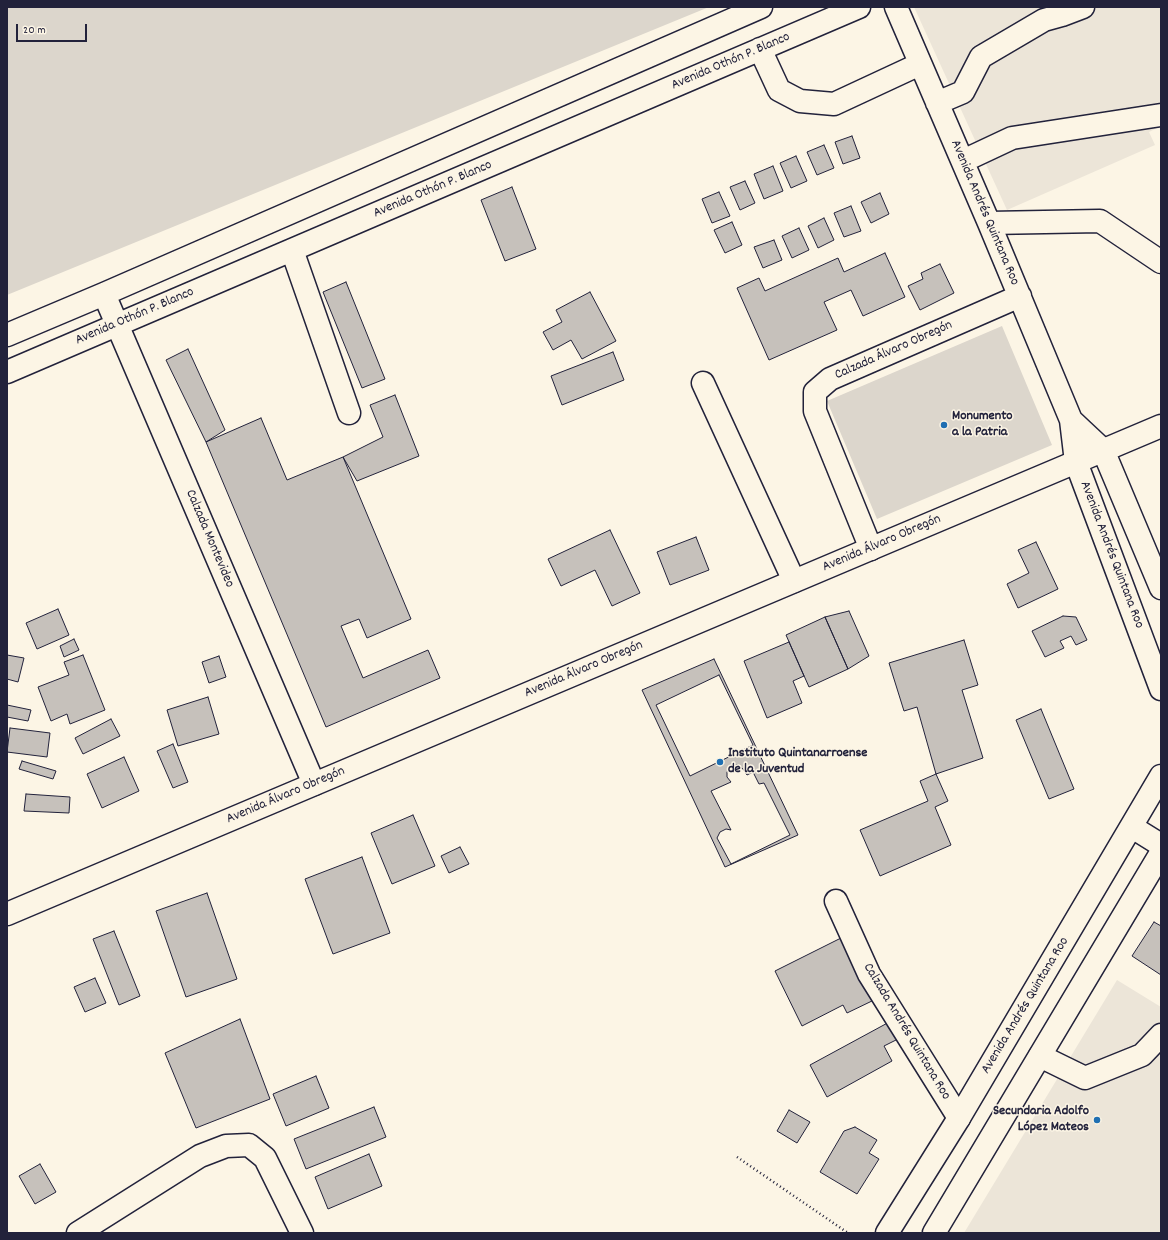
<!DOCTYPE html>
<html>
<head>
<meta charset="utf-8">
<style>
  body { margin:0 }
  #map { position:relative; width:1168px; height:1240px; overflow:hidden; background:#fcf5e5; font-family:Dekko,sans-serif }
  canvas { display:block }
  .frame { position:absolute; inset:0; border:8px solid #22223b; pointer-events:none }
  .scale { position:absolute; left:16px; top:24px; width:71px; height:18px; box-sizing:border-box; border:2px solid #22223b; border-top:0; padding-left:5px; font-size:12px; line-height:14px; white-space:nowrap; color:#22223b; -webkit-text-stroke:3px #fcf5e5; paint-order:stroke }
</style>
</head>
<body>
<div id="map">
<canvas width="1168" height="1240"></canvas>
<div class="frame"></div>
<div class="scale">20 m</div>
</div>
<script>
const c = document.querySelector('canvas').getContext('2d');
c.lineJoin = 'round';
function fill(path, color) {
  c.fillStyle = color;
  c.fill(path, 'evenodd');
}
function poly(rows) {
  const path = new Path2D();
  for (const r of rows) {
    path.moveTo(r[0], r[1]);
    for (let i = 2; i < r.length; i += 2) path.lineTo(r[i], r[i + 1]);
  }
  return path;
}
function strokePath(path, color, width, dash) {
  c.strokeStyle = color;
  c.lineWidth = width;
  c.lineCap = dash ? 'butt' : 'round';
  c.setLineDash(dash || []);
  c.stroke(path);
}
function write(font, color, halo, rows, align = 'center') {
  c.font = font + ' Dekko,sans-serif';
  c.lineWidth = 3;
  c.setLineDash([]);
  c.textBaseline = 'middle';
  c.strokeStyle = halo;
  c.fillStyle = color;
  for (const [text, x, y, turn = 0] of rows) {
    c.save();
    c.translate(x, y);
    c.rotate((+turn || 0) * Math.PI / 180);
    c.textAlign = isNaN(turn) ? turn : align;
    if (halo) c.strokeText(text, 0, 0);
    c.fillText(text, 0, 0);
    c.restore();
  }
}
const built = poly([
  [914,7,1161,7,1161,126,1149,132,1155,145,1007,210],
  [1117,980,1161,1007,1161,1233,964,1233]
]);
const green = poly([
  [7,7,709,7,7,295],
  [1002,326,1052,445,877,519,827,401]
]);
const building = poly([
  [852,136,860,158,843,164,835,142,852,136],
  [824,145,834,168,817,175,807,152,824,145],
  [796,156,807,181,791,188,780,163,796,156],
  [773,166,783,191,764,199,754,174,773,166],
  [745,181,755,203,740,210,730,187,745,181],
  [512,187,536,249,505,261,481,200,512,187],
  [719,192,730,216,712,223,702,199,719,192],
  [880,193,889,214,871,223,861,202,880,193],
  [851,206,861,231,844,237,834,213,851,206],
  [824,218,834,240,818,248,808,226,824,218],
  [732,222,742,245,725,253,714,230,732,222],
  [799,228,809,250,792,258,782,236,799,228],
  [774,240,782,260,763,268,754,247,774,240],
  [885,253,905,297,863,316,851,290,824,302,837,330,769,360,737,288,759,278,765,291,838,258,844,272,885,253],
  [940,264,954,293,920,310,908,286,923,279,921,273,940,264],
  [346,282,385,379,362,388,323,292,346,282],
  [590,292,616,341,582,359,571,340,553,350,543,332,562,322,556,310,590,292],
  [188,349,225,430,206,442,166,360,188,349],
  [613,352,624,380,562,405,551,376,613,352],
  [395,395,419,456,357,481,343,457,383,437,370,405,395,395],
  [261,418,287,480,343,457,411,619,367,638,359,619,341,626,363,678,428,650,440,678,326,727,206,442,261,418],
  [610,530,640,593,612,606,595,570,561,586,548,559,610,530],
  [696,537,709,570,670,585,657,552,696,537],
  [1036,542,1058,589,1018,608,1007,584,1029,573,1018,550,1036,542],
  [58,609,69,635,37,649,26,623,58,609],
  [849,611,869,656,848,669,825,617,849,611],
  [1063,616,1076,617,1087,640,1076,645,1071,636,1060,641,1064,648,1045,657,1032,631,1063,616],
  [825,617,848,669,809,687,786,635,825,617],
  [74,639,79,650,64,657,60,646,74,639],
  [964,640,978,685,962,690,983,758,936,774,917,707,904,711,889,663,964,640],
  [789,642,804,676,793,681,802,703,767,718,744,661,789,642],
  [7,655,24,658,18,682,7,679,7,655],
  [83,655,105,710,70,724,67,714,51,721,38,687,69,675,64,662,83,655],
  [219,656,226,677,209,683,202,662,219,656],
  [714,659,798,835,725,867,642,690,714,659],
  [719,675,753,745,690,776,656,705,719,675],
  [208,697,219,734,178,746,167,710,208,697],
  [7,705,31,710,28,721,7,717,7,705],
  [1041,709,1074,789,1049,799,1016,720,1041,709],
  [111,719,120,736,83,754,75,738,111,719],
  [10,728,50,733,47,757,7,752,10,728],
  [173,744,188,782,173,788,157,751,173,744],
  [124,757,139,791,102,808,87,774,124,757],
  [22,761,56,771,53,779,19,769,22,761],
  [737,765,743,769,747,775,753,772,759,784,764,783,790,835,731,864,717,838,720,832,726,829,731,830,711,791,731,782,727,777,727,772,732,766,737,765],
  [936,774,948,801,935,807,951,845,880,876,860,830,928,801,920,781,936,774],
  [26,794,70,797,69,813,24,811,26,794],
  [413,815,435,866,392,884,371,833,413,815],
  [460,847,469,864,449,873,441,856,460,847],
  [362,857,390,933,333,954,305,879,362,857],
  [207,893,237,979,186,997,156,911,207,893],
  [1154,922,1161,926,1161,975,1132,956,1154,922],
  [114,931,140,996,119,1005,93,939,114,931],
  [843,937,874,1000,847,1013,843,1005,802,1026,775,971,843,937],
  [95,978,106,1003,85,1012,74,987,95,978],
  [240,1019,270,1099,196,1128,165,1053,240,1019],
  [893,1020,902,1037,884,1046,892,1061,827,1097,810,1065,893,1020],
  [316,1076,329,1108,286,1126,273,1094,316,1076],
  [374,1107,386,1137,306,1169,294,1139,374,1107],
  [789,1110,810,1122,797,1143,777,1131,789,1110],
  [855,1127,877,1140,869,1153,879,1159,857,1194,820,1172,844,1131,855,1127],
  [369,1154,382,1186,328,1209,315,1177,369,1154],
  [40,1164,56,1192,35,1204,19,1176,40,1164]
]);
const path = poly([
  [737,1157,848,1233]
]);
const minor = poly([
  [896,7,989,223,1071,420,1076,462],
  [760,49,779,90,800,101,834,104,920,64],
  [937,103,963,92,981,57,1044,20,1062,15,1083,7],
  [963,161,1012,138,1161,115],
  [989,223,1100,221,1161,262],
  [292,250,349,413],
  [104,294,314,784],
  [7,335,104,294,761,7],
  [7,372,859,7],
  [703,383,794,581],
  [1071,420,1103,450],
  [871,549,815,411,815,392,830,379,1020,296],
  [1132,827,1161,845],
  [836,901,869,974,959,1118],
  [1040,1056,1085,1078,1142,1055,1161,1035],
  [78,1233,200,1156,226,1146,249,1145,265,1158,302,1233]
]);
const major = poly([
  [1103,450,1161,588],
  [1076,462,1161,689],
  [7,914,1161,426],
  [887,1233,959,1118,1161,776],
  [934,1233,1161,853]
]);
const markers = [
  [944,425,4,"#1f6fb2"],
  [720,762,4,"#1f6fb2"],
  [1097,1120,4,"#1f6fb2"]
];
const streetNames = [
  ["Avenida Othón P. Blanco",731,62,-23],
  ["Avenida Othón P. Blanco",433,190,-23],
  ["Avenida Andrés Quintana Roo",984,213,67],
  ["Avenida Othón P. Blanco",135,317,-23],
  ["Calzada Álvaro Obregón",894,351,-24],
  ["Calzada Montevideo",209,539,67],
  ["Avenida Álvaro Obregón",882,544,-23],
  ["Avenida Andrés Quintana Roo",1111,555,69],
  ["Avenida Álvaro Obregón",584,670,-23],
  ["Avenida Álvaro Obregón",286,796,-23],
  ["Avenida Andrés Quintana Roo",1026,1006,-59],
  ["Calzada Andrés Quintana Roo",906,1032,59]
];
const poiNames = [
  ["Monumento",952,417],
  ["a la Patria",952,433],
  ["Instituto Quintanarroense",728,754],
  ["de la Juventud",728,770],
  ["Secundaria Adolfo",1089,1112,"right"],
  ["López Mateos",1089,1128,"right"]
];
fill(built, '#ece5d8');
fill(green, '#dcd6cc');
fill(building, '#c6c1bb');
strokePath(building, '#22223b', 1);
strokePath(minor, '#22223b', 25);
strokePath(major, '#22223b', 25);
strokePath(path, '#22223b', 2.5, [1, 3]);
strokePath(minor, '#fcf5e5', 22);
strokePath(major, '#fcf5e5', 22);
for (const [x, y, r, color] of markers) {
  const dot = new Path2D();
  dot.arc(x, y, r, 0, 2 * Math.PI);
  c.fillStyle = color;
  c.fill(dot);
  strokePath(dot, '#fcf5e5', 1.5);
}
write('14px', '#22223b', '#fcf5e5', streetNames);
write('bold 14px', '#22223b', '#fcf5e5', poiNames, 'left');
</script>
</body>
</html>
